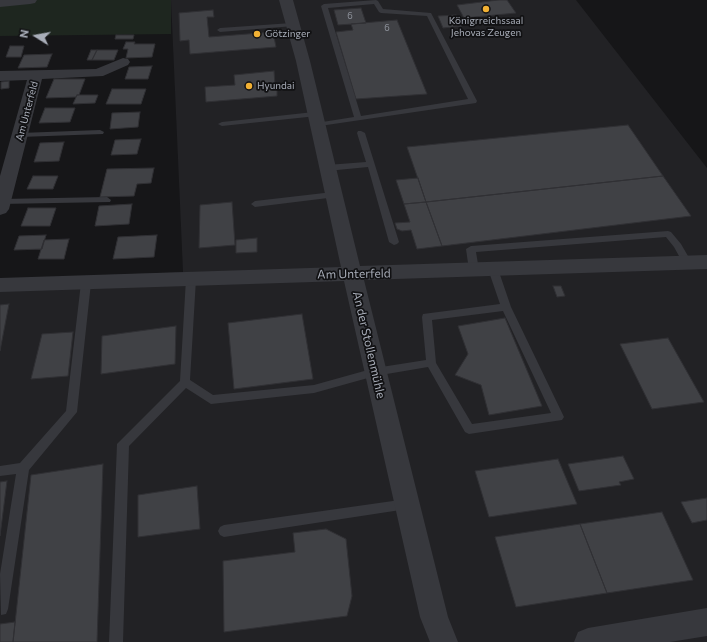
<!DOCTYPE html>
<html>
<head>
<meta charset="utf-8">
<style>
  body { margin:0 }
  #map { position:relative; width:707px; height:642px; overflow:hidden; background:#161618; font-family:Commissioner,sans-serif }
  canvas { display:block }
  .north { position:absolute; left:16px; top:16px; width:40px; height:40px; -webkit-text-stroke:3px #111113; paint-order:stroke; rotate:281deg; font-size:11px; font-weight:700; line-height:16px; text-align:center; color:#a8adb8 }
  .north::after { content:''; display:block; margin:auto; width:14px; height:18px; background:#a8adb8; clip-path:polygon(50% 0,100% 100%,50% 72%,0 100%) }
</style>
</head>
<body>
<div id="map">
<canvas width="707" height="642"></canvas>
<div class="north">N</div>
</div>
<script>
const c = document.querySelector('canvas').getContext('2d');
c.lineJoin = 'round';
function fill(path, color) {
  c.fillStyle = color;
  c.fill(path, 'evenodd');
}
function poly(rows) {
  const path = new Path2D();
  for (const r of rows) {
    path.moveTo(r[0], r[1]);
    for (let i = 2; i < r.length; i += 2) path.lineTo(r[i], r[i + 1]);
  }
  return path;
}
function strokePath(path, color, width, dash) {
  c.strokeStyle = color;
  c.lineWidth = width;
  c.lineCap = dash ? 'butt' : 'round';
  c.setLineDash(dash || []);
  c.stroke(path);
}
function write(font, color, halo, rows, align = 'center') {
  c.font = font + ' Commissioner,sans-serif';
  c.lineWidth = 3.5;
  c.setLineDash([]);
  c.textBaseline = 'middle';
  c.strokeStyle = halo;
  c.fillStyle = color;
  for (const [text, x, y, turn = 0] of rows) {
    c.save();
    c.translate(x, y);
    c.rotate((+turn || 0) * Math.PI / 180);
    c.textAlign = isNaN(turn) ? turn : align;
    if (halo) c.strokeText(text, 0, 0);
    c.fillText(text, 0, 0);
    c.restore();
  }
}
const built = poly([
  [171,0,576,0,707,168,707,642,0,642,0,279,183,272]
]);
const green = poly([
  [0,0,171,0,171,34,0,36]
]);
const building = poly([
  [498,0,507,0,516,13,464,18,457,5,498,0],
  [361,8,366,23,338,25,334,10,361,8],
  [213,10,214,17,207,17,209,37,273,32,276,47,190,54,189,40,180,41,179,13,213,10],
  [456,15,462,26,443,28,438,16,456,15],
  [397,20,427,94,356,99,336,32,353,30,351,24,397,20],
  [116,35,134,35,133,39,115,39,116,35],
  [126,42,135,42,134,44,155,44,152,57,126,58,128,49,123,49,126,42],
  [10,46,24,46,21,57,6,57,10,46],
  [91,50,97,50,92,60,87,60,91,50],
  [97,50,118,50,114,60,92,60,97,50],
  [52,54,47,67,18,68,24,55,52,54],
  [152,66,148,79,125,79,129,67,152,66],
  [274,71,275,85,280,87,277,90,277,96,206,102,205,87,235,85,234,75,274,71],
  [54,79,85,79,79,95,77,95,76,97,46,98,54,79],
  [9,81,9,88,1,89,1,82,9,81],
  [112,89,146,89,141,104,106,104,112,89],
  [77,95,98,95,95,103,73,104,77,95],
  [45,108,75,108,70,122,39,123,45,108],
  [140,112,138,127,110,129,112,113,140,112],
  [628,125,663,176,426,202,407,147,628,125],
  [141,139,137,154,111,155,115,140,141,139],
  [64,142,59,161,34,162,40,143,64,142],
  [154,168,151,183,137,184,134,196,100,197,107,169,154,168],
  [33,176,58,176,53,189,27,189,33,176],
  [663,176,691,216,442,246,426,202,663,176],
  [418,178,426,202,404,204,396,180,418,178],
  [232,202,235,245,199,248,200,205,232,202],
  [426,202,442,246,417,249,411,230,402,231,397,229,395,223,410,222,404,204,426,202],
  [132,204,129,224,95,226,99,206,132,204],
  [28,208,56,208,50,226,21,226,28,208],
  [46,235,42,249,14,250,19,236,46,235],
  [157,235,154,257,113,259,118,237,157,235],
  [257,238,257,252,236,253,236,240,257,238],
  [69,239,64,259,38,259,44,240,69,239],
  [553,286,561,286,565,296,557,297,553,286],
  [9,304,0,351,0,305,9,304],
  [302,314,313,379,234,389,228,323,302,314],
  [505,318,542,406,489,415,481,385,455,375,468,354,458,326,505,318],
  [176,326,175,364,101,374,102,336,176,326],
  [73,332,68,376,31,379,42,334,73,332],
  [668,338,704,402,652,409,620,344,668,338],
  [623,456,634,479,619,482,621,485,579,491,568,464,623,456],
  [558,459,577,504,489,517,475,471,558,459],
  [103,464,97,642,13,642,31,475,103,464],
  [7,481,0,536,0,482,7,481],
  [197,486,200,529,138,537,138,495,197,486],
  [707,498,707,520,692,523,681,502,707,498],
  [662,512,693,580,607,593,580,524,662,512],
  [580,524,607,593,516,607,495,537,580,524],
  [326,529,346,539,352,596,347,616,224,632,223,561,295,552,293,533,326,529],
  [15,622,13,642,0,642,0,624,15,622]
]);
const service = poly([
  [376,0,378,1,383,9,431,13,477,101,476,103,313,127,313,123,316,123,354,117,321,6,324,4,376,0],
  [374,4,379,12,381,13,427,16,468,99,361,116,328,8,374,4],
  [292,23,295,25,294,26,220,32,217,30,220,28,292,23],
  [314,112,317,112,317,116,222,126,218,124,222,122,314,112],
  [100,130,104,132,103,134,20,137,16,135,20,133,100,130],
  [358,131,361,131,365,133,399,242,397,244,394,245,389,242,368,167,327,171,323,168,327,165,366,162,357,133,358,131],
  [333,192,336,193,337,195,336,197,255,207,251,204,255,201,333,192],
  [107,197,111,200,110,202,0,204,0,200,2,199,107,197],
  [668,231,671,232,681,244,692,263,690,265,684,265,674,247,666,237,476,252,479,270,474,273,469,270,466,249,471,246,668,231],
  [493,266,498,269,511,307,564,417,562,420,469,434,465,432,428,367,375,376,314,393,211,404,186,388,129,446,123,642,109,642,117,444,180,381,186,279,188,277,191,276,196,279,190,380,213,395,314,385,375,368,426,360,422,317,423,314,500,304,488,269,493,266],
  [503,311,551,413,472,424,436,363,432,320,503,311],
  [86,280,91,283,77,412,29,470,8,609,6,614,1,615,0,574,16,474,0,476,0,466,20,463,66,411,81,283,86,280],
  [407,499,411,500,413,504,411,508,407,509,224,537,220,535,218,531,220,527,224,525,407,499]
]);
const minor = poly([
  [0,0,37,0,35,3,30,4,0,7,0,0],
  [279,0,293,0,310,61,360,266,707,255,707,269,364,280,448,617,458,642,430,642,420,617,344,281,0,292,0,278,341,267,296,61,279,0],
  [123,58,128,59,130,62,128,65,103,76,42,79,9,209,6,213,0,215,0,176,27,80,0,81,0,71,96,69,123,58],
  [707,608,707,636,670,642,574,642,578,632,588,628,707,608]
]);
const markers = [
  [486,9,4,"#f2b134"],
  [257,34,4,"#f2b134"],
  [249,86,4,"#f2b134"]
];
const farNumbernames = [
  ["6",350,16],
  ["6",387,28]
];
const farPoinames = [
  ["Königrreichssaal",486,21,"center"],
  ["Jehovas Zeugen",486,33,"center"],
  ["Götzinger",265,34],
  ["Hyundai",257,86]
];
const farStreetnames = [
  ["Am Unterfeld",27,111,-75]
];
const streetNames = [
  ["Am Unterfeld",354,274,-1],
  ["An der Stollenmühle",369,345,77]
];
fill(built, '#222225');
fill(green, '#1e261f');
fill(building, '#404145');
strokePath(building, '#303034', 1);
fill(service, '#37383d');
fill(minor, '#37383d');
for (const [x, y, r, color] of markers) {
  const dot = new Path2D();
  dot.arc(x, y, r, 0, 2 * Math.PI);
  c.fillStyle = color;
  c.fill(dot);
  strokePath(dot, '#111113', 1.5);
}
write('9px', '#8e929b', null, farNumbernames);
write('10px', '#a8adb8', '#111113', farPoinames, 'left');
write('10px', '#a8adb8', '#111113', farStreetnames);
write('12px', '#a8adb8', '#111113', streetNames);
</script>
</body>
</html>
